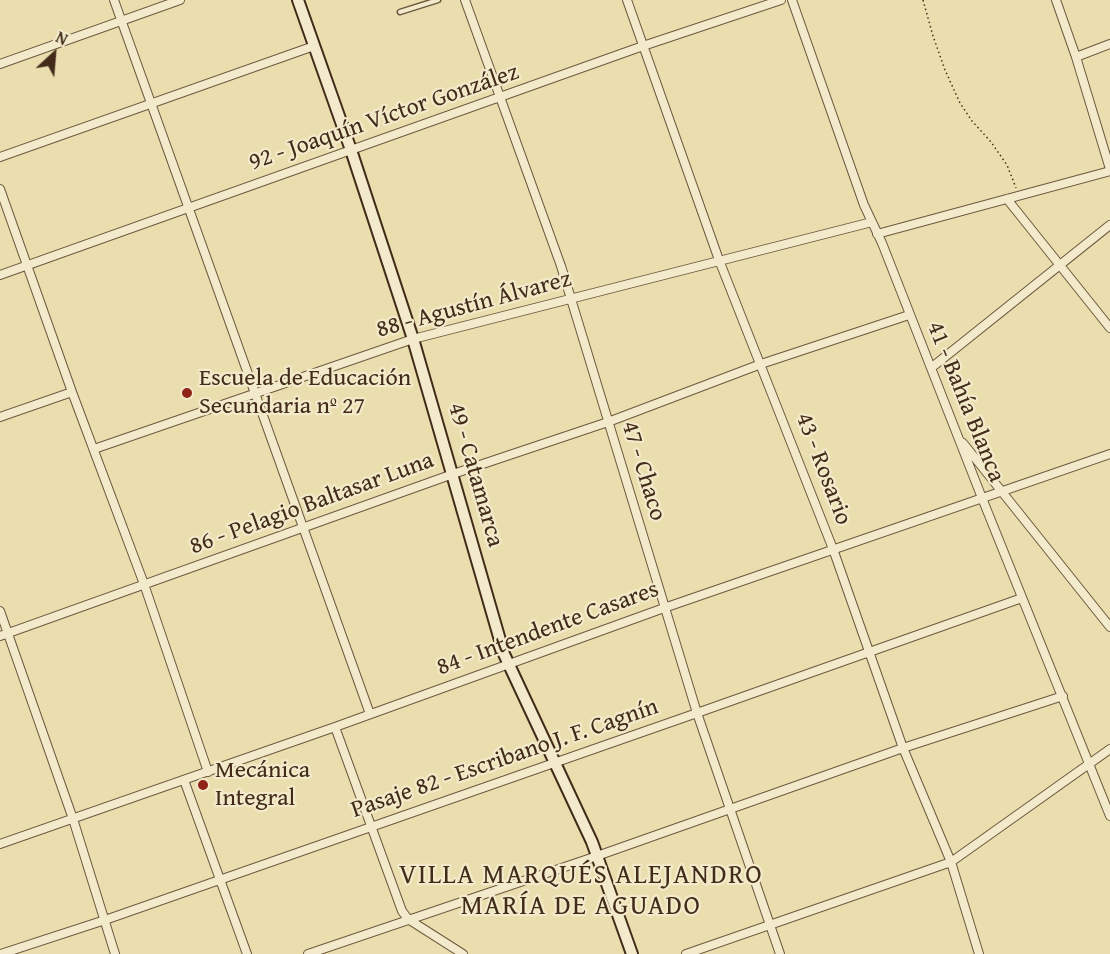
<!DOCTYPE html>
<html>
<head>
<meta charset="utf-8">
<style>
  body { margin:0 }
  #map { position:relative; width:1110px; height:954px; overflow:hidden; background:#ebdeae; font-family:"Gentium Book Plus",serif }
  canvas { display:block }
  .north { position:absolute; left:24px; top:24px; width:60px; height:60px; -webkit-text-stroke:4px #f2eaca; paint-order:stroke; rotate:26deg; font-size:16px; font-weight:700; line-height:24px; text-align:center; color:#432b1a }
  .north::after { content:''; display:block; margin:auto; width:21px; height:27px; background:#432b1a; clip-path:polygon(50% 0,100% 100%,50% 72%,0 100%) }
</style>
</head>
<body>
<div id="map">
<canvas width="1110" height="954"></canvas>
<div class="north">N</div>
</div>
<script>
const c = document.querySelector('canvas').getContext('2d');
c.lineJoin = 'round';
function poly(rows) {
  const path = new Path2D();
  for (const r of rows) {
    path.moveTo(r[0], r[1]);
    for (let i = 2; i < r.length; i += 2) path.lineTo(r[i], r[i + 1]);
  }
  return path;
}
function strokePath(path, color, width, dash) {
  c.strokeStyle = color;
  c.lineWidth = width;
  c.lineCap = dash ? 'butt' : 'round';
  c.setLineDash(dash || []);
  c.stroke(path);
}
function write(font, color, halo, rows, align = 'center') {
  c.font = font + ' "Gentium Book Plus",serif';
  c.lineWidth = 4.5;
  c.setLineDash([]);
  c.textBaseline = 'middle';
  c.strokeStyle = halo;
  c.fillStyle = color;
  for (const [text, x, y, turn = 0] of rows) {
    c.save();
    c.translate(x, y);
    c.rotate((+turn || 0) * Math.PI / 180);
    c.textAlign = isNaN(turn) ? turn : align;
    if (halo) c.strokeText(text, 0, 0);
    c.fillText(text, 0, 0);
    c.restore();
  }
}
const path = poly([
  [923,0,933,36,945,70,960,103,972,121,991,142,1007,165,1016,188]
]);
const lane = poly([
  [400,12,438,0]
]);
const street = poly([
  [114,0,370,714],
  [465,0,561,266,697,713,780,954],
  [627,0,719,260,833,549,903,748,951,862,979,954],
  [792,0,864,205,882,243,982,498,1110,816],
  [1056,0,1076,57,1110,169],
  [1076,57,1110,44],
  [0,64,180,0],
  [0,157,314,46],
  [0,189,72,392,144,584,208,772],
  [1007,199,1110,328],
  [877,234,1110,171],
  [0,275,643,46,781,0],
  [931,368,1110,225],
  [0,417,72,392],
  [963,443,1110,627],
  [94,449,413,339,872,222],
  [0,611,73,819,115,954],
  [0,636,453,474,608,422,761,364,909,315],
  [335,727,402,911,408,919,463,954],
  [184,780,247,954],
  [0,844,335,727,664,608,1110,454],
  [1,954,105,920,697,713,1022,598],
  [308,954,597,856,903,748,1063,696],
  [686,954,951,862,1110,749]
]);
const secondary = poly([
  [298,0,351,150,413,339,504,654,592,842,632,954]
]);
const markers = [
  [187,393,6,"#8f2418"],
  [203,785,6,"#8f2418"]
];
const streetNames = [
  ["92 - Joaquín Víctor González",384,118,-19],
  ["88 - Agustín Álvarez",474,305,-15],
  ["41 - Bahía Blanca",965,402,68],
  ["43 - Rosario",823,469,69],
  ["47 - Chaco",643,471,73],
  ["49 - Catamarca",475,475,74],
  ["86 - Pelagio Baltasar Luna",312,504,-20],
  ["84 - Intendente Casares",548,629,-20],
  ["Pasaje 82 - Escribano J. F. Cagnín",505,759,-19]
];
const poiNames = [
  ["Escuela de Educación",199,379],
  ["Secundaria nº 27",199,407],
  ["Mecánica",215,771],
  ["Integral",215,799]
];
const quarterNames = [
  ["VILLA MARQUÉS ALEJANDRO",581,876],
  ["MARÍA DE AGUADO",581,907]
];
strokePath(lane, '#6d583f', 7);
strokePath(street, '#6d583f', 10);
strokePath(secondary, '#432b1a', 14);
strokePath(path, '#432b1a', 1.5, [1.5, 3]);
strokePath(lane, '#f2eaca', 4);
strokePath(street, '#f2eaca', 8);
strokePath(secondary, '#f2eaca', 10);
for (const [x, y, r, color] of markers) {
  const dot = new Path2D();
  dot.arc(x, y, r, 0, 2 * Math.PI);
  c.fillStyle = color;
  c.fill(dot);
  strokePath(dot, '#f2eaca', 2);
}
write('24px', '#432b1a', '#f2eaca', streetNames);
write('24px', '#432b1a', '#f2eaca', poiNames, 'left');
c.letterSpacing = '1.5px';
write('27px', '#432b1a', '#f2eaca', quarterNames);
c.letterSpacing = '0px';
</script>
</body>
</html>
